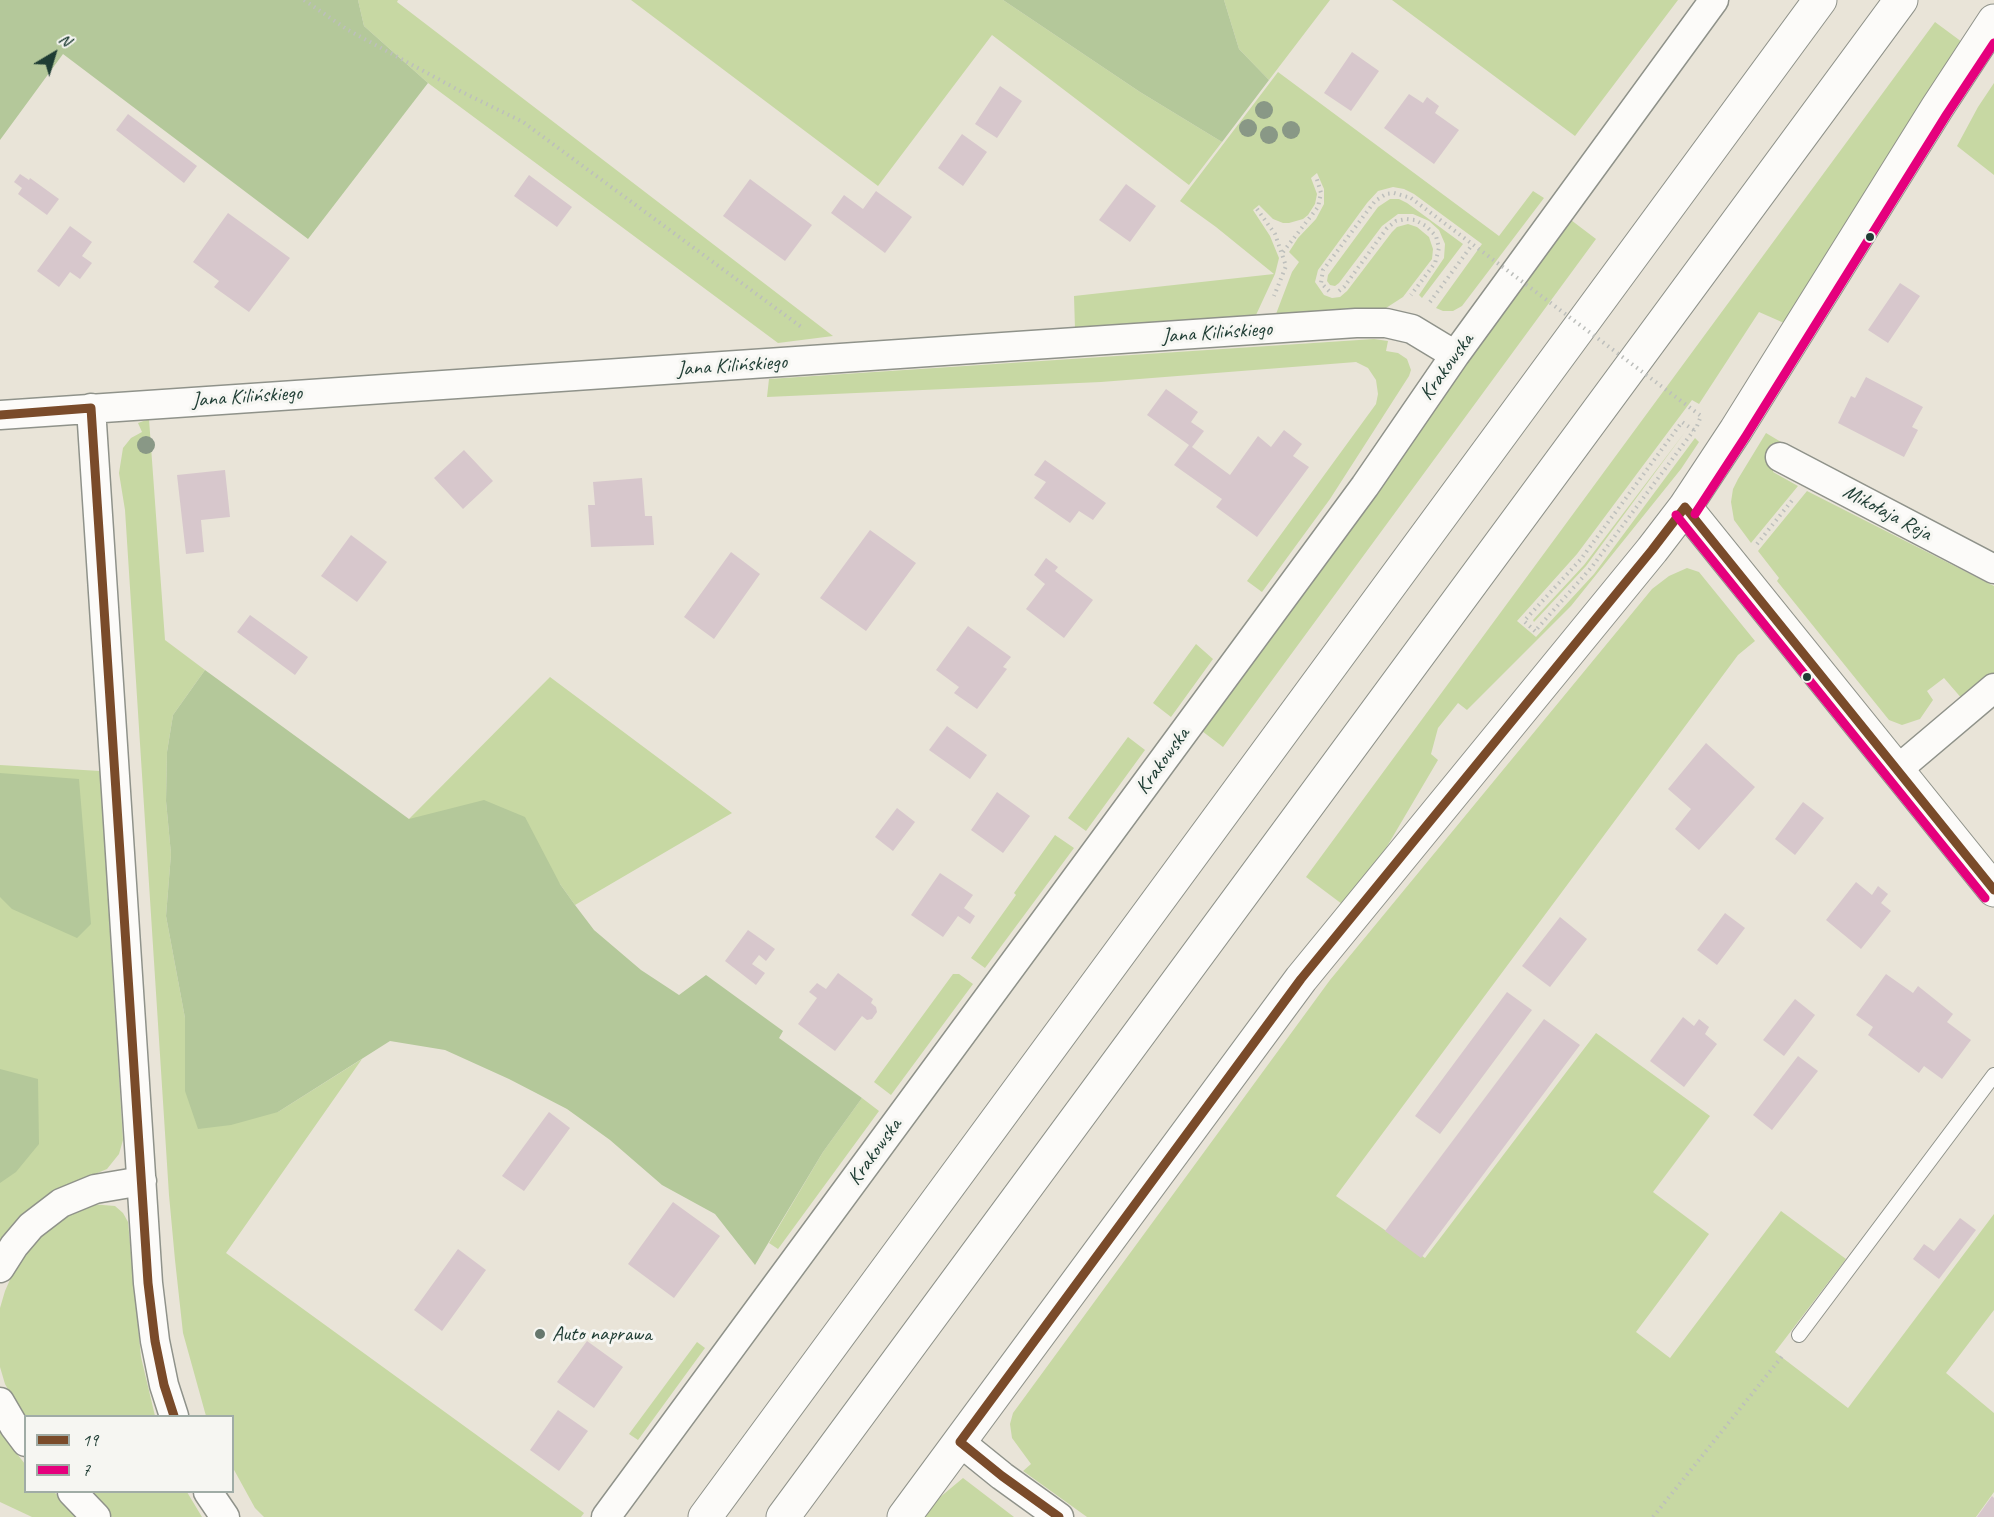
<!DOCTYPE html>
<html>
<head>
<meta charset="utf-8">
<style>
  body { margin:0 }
  #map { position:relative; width:1994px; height:1517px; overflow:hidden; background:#e9e4d8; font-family:Caveat,sans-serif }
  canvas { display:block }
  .legend { position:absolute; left:24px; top:1415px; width:210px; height:78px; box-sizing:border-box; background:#f6f6f2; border:2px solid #a0aca6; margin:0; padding:8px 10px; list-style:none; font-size:18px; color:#1f3d34 }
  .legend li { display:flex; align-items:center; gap:12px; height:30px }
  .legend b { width:30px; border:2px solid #a0aca6 }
  .north { position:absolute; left:24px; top:24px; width:60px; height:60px; -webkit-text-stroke:4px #f6f6f2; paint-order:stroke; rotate:38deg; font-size:16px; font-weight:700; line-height:24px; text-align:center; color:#1f3d34 }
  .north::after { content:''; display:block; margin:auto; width:21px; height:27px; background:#1f3d34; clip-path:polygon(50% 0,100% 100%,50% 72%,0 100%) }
</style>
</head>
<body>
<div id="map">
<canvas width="1994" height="1517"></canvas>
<ul class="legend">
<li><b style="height:8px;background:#7a4b2a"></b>19</li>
<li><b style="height:8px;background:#e5007d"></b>7</li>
</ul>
<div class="north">N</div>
</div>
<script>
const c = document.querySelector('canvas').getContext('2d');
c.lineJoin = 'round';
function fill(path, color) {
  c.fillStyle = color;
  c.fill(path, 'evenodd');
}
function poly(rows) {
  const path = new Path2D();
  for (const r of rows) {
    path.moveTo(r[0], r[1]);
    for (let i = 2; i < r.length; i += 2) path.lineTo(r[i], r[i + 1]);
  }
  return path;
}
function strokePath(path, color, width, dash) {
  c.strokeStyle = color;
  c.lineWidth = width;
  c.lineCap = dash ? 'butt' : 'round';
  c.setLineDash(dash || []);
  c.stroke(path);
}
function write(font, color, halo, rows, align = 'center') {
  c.font = font + ' Caveat,sans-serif';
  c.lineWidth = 6;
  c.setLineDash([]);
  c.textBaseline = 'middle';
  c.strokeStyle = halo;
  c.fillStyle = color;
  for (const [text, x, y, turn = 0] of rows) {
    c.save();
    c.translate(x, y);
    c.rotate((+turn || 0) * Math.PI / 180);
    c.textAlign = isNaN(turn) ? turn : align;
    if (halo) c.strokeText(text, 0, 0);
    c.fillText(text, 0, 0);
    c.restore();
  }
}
const green = poly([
  [358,0,398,0,397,2,833,336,778,343,428,83,364,26],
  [631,0,1003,0,1140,92,1222,142,1189,185,992,35,878,186],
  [1224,0,1330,0,1269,80,1239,49],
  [1392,0,1678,0,1575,136],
  [1935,22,1962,42,1784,323,1759,312,1699,404,1692,400,1577,554,1517,621,1536,637,1594,574,1695,438,1699,442,1681,469,1571,606,1467,710,1458,703,1438,728,1431,754,1438,760,1379,860,1342,904,1306,877],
  [1278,72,1499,236,1533,191,1544,198,1462,306,1453,311,1443,311,1436,308,1482,244,1414,194,1404,189,1393,187,1378,191,1367,203,1318,270,1315,282,1324,295,1332,298,1340,297,1347,291,1392,232,1397,227,1408,224,1417,227,1429,237,1433,249,1432,259,1403,297,1386,308,1276,314,1292,272,1299,262,1289,252,1298,238,1316,219,1324,204,1324,189,1317,173,1311,178,1317,194,1315,204,1308,215,1303,219,1289,223,1283,223,1273,219,1259,205,1253,210,1270,236,1279,258,1275,274,1256,315,1075,329,1074,296,1274,274,1216,227,1180,201],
  [1994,83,1994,175,1957,146,1978,107],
  [1390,199,1399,199,1407,203,1463,244,1422,298,1419,295,1444,258,1445,244,1439,230,1429,221,1413,214,1398,214,1382,226,1339,283,1335,286,1330,285,1327,281,1328,275,1378,207],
  [1567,217,1596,239,1223,747,1198,728],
  [1374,339,1388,341,1386,351,1398,353,1407,359,1411,370,1409,376,1330,499,1262,592,1247,581,1376,404,1378,394,1376,380,1368,368,1356,362,1101,382,767,397,769,379],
  [149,419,165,640,205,670,173,715,167,752,166,801,171,854,166,916,185,1018,185,1091,278,1112,362,1059,226,1253,584,1513,581,1517,264,1517,255,1508,233,1468,232,1416,206,1416,183,1333,175,1260,169,1195,125,510,119,473,123,448,131,438,142,432,138,423],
  [1685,432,1586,566,1534,622,1533,620,1584,565],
  [1766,433,1786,445,1773,472,1798,486,1751,543,1734,520,1731,502,1733,489,1738,479],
  [1807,491,1994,586,1994,675,1963,700,1944,678,1927,691,1933,700,1920,719,1902,725,1889,720,1777,581,1779,578,1758,551],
  [1687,568,1699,572,1755,641,1738,655,1336,1196,1425,1258,1596,1033,1710,1116,1653,1192,1709,1234,1636,1332,1670,1358,1781,1211,1846,1259,1775,1352,1848,1408,1994,1214,1994,1310,1946,1373,1994,1413,1994,1492,1976,1517,1087,1517,1023,1471,1031,1464,1012,1438,1010,1424,1013,1413,1330,980,1652,589,1669,576],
  [1196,644,1213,659,1171,717,1153,703],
  [550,677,732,813,575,905,560,884,409,819],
  [1128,737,1145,750,1086,831,1068,818],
  [0,765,100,771,123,1140,119,1154,107,1169,66,1186,40,1201,16,1221,0,1240],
  [1055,835,1074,848,985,968,971,958,1016,895,1014,893],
  [953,974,959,974,973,984,891,1095,874,1082],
  [862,1098,879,1111,778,1249,769,1243,823,1152],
  [91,1204,115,1206,123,1213,128,1222,141,1357,155,1416,26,1416,26,1422,5,1384,0,1367,0,1308,5,1291,16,1266,35,1241,61,1217],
  [697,1342,705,1348,638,1440,629,1434],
  [0,1432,25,1464,26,1492,54,1492,81,1517,32,1517,0,1502],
  [963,1478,1014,1517,924,1517,939,1498],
  [88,1492,187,1492,202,1517,112,1517]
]);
const forest = poly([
  [0,0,358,0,364,26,428,83,308,239,63,54,0,140],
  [1003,0,1224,0,1239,49,1269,80,1222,142,1140,92],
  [205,670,409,819,484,800,525,817,560,884,575,905,594,930,641,970,679,995,706,975,783,1031,779,1038,862,1098,823,1152,755,1265,715,1214,662,1185,610,1140,567,1109,509,1079,445,1050,390,1041,278,1112,231,1125,198,1129,185,1091,185,1018,166,916,171,854,166,801,167,752,173,715],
  [0,773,79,779,91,924,77,938,12,909,0,897],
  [0,1069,38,1079,39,1144,16,1172,0,1183]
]);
const building = poly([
  [1352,52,1379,71,1351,111,1324,93],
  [1000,86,1022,101,997,138,975,124],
  [1409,94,1423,103,1427,97,1439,106,1435,113,1459,130,1434,164,1384,128],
  [128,114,197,166,184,183,116,130],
  [962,134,987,152,963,186,938,168],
  [20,174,29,180,30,178,59,199,47,215,18,194,22,188,14,182],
  [529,175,572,207,557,227,514,196],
  [750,179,812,225,785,261,723,216],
  [1126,184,1156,206,1130,242,1099,220],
  [876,191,912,217,885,253,831,213,844,195,863,209],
  [228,213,290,258,249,312,214,287,219,281,193,262],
  [70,226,92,242,82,256,92,263,80,279,70,272,59,287,37,271],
  [1900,283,1920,296,1888,343,1868,330],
  [1866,377,1923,407,1912,427,1918,430,1904,457,1838,423,1851,396,1855,398],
  [1166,389,1198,412,1191,422,1204,431,1192,447,1230,475,1258,436,1271,447,1284,430,1302,444,1293,456,1309,467,1257,537,1216,507,1222,499,1174,465,1189,445,1147,415],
  [464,450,493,481,463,509,434,478],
  [1045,460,1106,503,1093,520,1079,511,1070,523,1034,498,1046,482,1034,475],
  [225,470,230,517,201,520,204,552,186,554,177,475],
  [642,478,645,516,652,516,654,545,591,547,588,505,595,505,593,482],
  [870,530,916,563,866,631,820,598],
  [351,535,387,562,357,602,321,576],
  [731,552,760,574,714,639,684,617],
  [1046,558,1058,567,1055,571,1093,600,1064,638,1026,609,1045,584,1034,575],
  [250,615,308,657,295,675,237,632],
  [968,626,1011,657,1003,667,1007,669,977,709,954,693,959,687,936,670],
  [947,726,987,755,970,779,929,750],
  [1706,743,1755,787,1699,850,1675,829,1691,809,1668,789],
  [997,792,1030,816,1003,853,971,830],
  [1803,802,1824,818,1795,855,1775,839],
  [897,808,915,822,893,851,875,837],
  [940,873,973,895,964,908,975,916,970,924,958,916,943,937,911,915],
  [1856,882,1872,895,1878,886,1888,894,1881,903,1891,911,1861,949,1826,920],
  [1725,913,1745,928,1717,965,1697,950],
  [1560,917,1587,939,1550,987,1522,966],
  [748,930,775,949,766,961,759,955,752,964,765,973,756,985,725,961],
  [838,973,873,999,871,1003,876,1007,877,1012,872,1019,867,1020,862,1016,835,1051,798,1024,817,998,809,992,817,983,826,989],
  [1886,974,1913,993,1918,986,1953,1014,1947,1022,1971,1040,1942,1079,1924,1066,1919,1073,1868,1035,1873,1027,1856,1015],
  [1507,992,1532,1010,1440,1134,1415,1116],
  [1795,999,1815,1015,1784,1056,1763,1040],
  [1683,1017,1694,1026,1699,1019,1709,1027,1705,1034,1717,1044,1684,1087,1650,1061],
  [1544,1019,1580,1045,1421,1258,1385,1231],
  [1798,1056,1818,1071,1772,1130,1753,1115],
  [549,1112,570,1128,524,1191,502,1176],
  [673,1202,720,1236,674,1298,628,1264],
  [1960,1218,1976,1230,1939,1279,1913,1259,1924,1244,1934,1251],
  [458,1249,486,1270,442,1331,414,1310],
  [587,1341,623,1367,594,1408,557,1382],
  [558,1410,588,1431,559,1471,530,1450],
  [1992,1496,1994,1498,1994,1517,1977,1517]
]);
const path = poly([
  [304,0,348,30,462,92,523,122,804,329],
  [1257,209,1275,234,1286,266,1274,296],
  [1283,252,1318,207,1321,193,1316,176],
  [1329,291,1321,283,1323,270,1375,201,1386,194,1394,193,1411,198],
  [1339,291,1344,287,1387,228,1396,221,1406,219,1415,220,1426,226,1436,236,1439,248,1435,263,1411,295],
  [1430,302,1472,245],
  [1757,544,1794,498],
  [1535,631,1524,621,1581,559,1682,422,1695,431],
  [1653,1517,1784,1354]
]);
const service = poly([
  [1799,1335,1994,1075]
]);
const minor = poly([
  [91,408,148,1283,155,1341,164,1385,174,1416],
  [0,415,1356,323,1386,323,1412,329,1455,355],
  [1780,457,1994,569],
  [1897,770,1994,688],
  [0,1268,14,1246,31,1226,61,1203,95,1189,142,1181],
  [0,1402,14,1426,26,1442],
  [960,1442,1002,1476,1059,1517],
  [72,1492,96,1517],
  [208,1492,225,1517],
  [606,1517,1365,486,1455,355,1714,0]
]);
const tertiary = poly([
  [1685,507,1994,890],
  [904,1517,1301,979,1652,550,1685,507,1736,430,1937,108,1994,21]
]);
const motorway = poly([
  [705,1517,1820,0],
  [783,1517,1901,0]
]);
const pathBridge = poly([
  [1411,198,1701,416,1697,426,1591,568,1535,631]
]);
const bus1 = poly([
  [91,408,148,1283,155,1341,164,1385,174,1416],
  [0,415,91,408],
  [1685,507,1994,890],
  [960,1442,1301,979,1652,550,1685,507],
  [960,1442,1002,1476,1059,1517]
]);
const bus2 = poly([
  [1695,514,1746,436,1947,114,1994,43],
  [1676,515,1985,898]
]);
const trees = [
  [1264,110],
  [1248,128],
  [1291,130],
  [1269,135],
  [146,445]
];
const markers = [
  [1870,237,5,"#1f3d34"],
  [1807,677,5,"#1f3d34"],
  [540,1334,6,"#66776d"]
];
const streetNames = [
  ["Jana Kilińskiego",1217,333,-4],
  ["Jana Kilińskiego",732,366,-4],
  ["Krakowska",1447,367,-54],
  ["Jana Kilińskiego",247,397,-4],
  ["Mikołaja Reja",1887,513,28],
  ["Krakowska",1163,761,-54],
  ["Krakowska",875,1152,-54]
];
const poiNames = [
  ["Auto naprawa",552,1334]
];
fill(green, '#c7d8a3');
fill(forest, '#b4c89a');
fill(building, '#d7c7cc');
strokePath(service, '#8f928a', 16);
strokePath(minor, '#8f928a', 31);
strokePath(tertiary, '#8f928a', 35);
strokePath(motorway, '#8f928a', 35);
strokePath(path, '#bdbfbc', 4, [1.5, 4.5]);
strokePath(service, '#fcfbf9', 14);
strokePath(minor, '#fcfbf9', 28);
strokePath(tertiary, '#fcfbf9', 33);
strokePath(motorway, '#fcfbf9', 33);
strokePath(pathBridge, '#bdbfbc', 4, [1.5, 4.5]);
strokePath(bus1, '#7a4b2a', 9);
strokePath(bus2, '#e5007d', 9);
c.fillStyle = '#899886';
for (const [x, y] of trees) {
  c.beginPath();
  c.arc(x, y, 9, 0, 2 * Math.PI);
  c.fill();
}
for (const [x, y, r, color] of markers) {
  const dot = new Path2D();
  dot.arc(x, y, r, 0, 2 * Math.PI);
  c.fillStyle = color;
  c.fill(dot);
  strokePath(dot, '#f6f6f2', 2);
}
write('21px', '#1f3d34', '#f6f6f2', streetNames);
write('21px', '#1f3d34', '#f6f6f2', poiNames, 'left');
</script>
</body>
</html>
